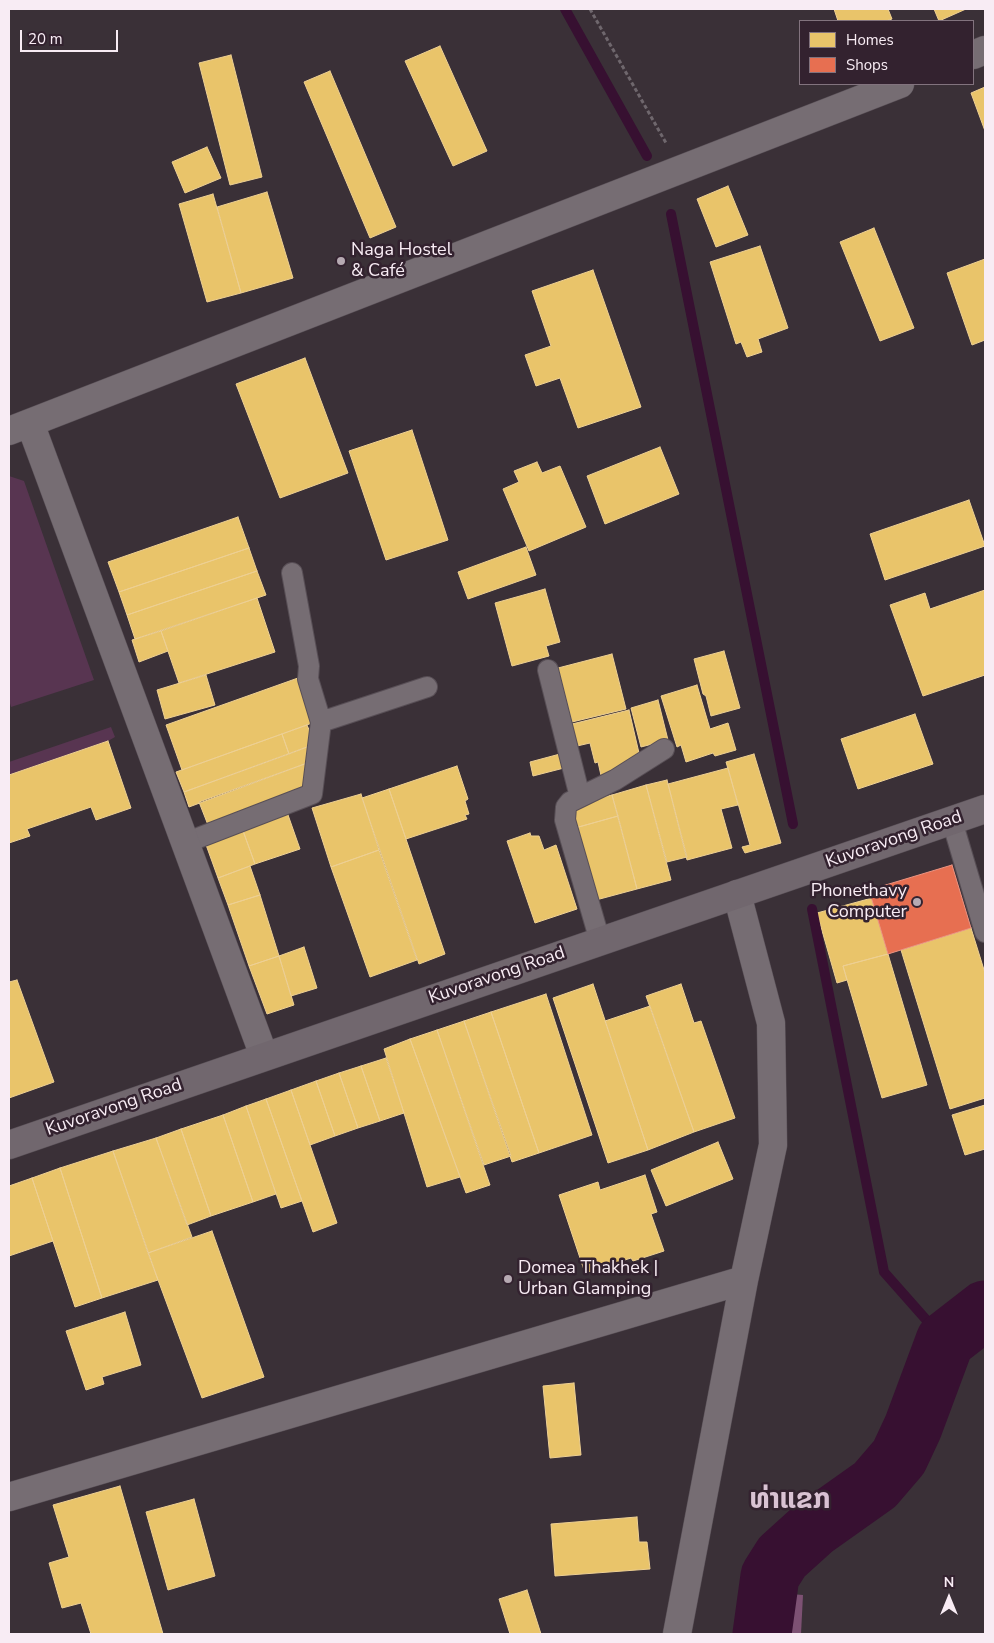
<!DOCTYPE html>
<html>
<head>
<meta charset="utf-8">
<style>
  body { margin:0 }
  #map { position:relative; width:994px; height:1643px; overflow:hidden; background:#3a3037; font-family:"Nunito Sans",sans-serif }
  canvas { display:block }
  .frame { position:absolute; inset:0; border:10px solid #f8ecf4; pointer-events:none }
  .legend { position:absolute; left:799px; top:20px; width:175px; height:65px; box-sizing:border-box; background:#33222f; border:1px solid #82737e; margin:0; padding:6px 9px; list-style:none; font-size:15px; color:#f8ecf4 }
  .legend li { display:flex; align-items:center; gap:10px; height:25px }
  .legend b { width:25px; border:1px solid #82737e }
  .north { position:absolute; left:924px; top:1573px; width:50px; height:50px; -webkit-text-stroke:4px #33222f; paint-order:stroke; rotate:0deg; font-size:14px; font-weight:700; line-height:20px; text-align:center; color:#f8ecf4 }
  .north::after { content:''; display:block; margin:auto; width:18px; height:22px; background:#f8ecf4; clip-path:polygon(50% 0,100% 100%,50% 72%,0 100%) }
  .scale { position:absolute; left:20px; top:30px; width:98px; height:22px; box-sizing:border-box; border:2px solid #f8ecf4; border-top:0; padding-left:6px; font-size:15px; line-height:18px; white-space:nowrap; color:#f8ecf4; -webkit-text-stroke:4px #33222f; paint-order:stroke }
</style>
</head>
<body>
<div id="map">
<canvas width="994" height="1643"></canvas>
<div class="frame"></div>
<ul class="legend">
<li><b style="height:14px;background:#e9c46a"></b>Homes</li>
<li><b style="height:14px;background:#e76f51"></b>Shops</li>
</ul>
<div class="north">N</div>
<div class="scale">20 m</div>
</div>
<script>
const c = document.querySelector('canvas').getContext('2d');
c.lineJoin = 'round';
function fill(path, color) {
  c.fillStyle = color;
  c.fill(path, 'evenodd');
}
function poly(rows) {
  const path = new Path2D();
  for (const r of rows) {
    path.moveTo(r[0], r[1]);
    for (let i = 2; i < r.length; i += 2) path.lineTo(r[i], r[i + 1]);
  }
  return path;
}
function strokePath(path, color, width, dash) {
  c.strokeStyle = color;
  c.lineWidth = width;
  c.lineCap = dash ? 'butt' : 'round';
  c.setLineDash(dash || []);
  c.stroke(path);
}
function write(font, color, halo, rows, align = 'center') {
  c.font = font + ' "Nunito Sans","Noto Sans Lao",sans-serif';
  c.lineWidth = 5;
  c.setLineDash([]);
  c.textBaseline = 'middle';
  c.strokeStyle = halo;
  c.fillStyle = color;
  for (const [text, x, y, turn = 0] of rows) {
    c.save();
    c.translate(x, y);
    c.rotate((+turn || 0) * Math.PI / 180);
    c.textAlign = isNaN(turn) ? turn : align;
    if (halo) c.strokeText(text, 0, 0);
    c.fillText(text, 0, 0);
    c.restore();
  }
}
const green = poly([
  [9,476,24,481,94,680,11,707,9,700],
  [111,727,115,737,108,741,9,775,9,762]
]);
const forest = poly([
  [778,1593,803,1595,801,1634,773,1634]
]);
const homes = poly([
  [834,9,888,9,892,19,886,21,838,21,834,9],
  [934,9,966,9,939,21,934,9],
  [440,46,487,151,453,166,405,61,440,46],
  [231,55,262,177,230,185,199,63,231,55],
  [330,71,396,227,370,238,304,82,330,71],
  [985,87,985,131,971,93,985,87],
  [207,147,221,178,185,193,172,162,207,147],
  [728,186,748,235,716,247,697,199,728,186],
  [267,192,293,278,241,293,217,207,267,192],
  [213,194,241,293,207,302,179,204,213,194],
  [874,228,914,328,880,341,840,242,874,228],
  [760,246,788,328,758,339,762,352,747,357,741,342,736,344,710,262,760,246],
  [985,259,985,340,972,345,947,273,985,259],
  [593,270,641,407,578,428,560,378,536,386,525,355,551,346,532,291,593,270],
  [305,358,348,473,280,498,236,384,305,358],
  [412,430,448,540,386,560,349,451,412,430],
  [660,447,679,494,605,524,587,476,660,447],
  [537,462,542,473,560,466,586,527,529,551,503,489,519,482,514,471,537,462],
  [969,500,985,546,885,580,870,534,969,500],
  [238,517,249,548,119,592,108,562,238,517],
  [526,547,536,575,468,599,458,572,526,547],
  [249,548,257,571,127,615,119,592,249,548],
  [257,571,266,595,135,639,127,615,257,571],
  [545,589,560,642,546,646,549,656,512,666,495,603,545,589],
  [985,590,985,675,923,696,890,605,925,593,930,609,985,590],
  [257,598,275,652,179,683,161,631,257,598],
  [161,631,168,651,139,662,132,640,161,631],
  [724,651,740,708,711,716,706,696,703,694,694,659,724,651],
  [612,654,626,709,572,722,558,668,612,654],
  [206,675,215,705,165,719,157,690,206,675],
  [298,678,315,722,182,770,166,725,298,678],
  [697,685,710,729,728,723,736,750,715,756,713,753,686,762,681,745,677,747,661,696,697,685],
  [658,700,668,740,641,747,631,708,658,700],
  [629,710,639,753,602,780,598,762,595,763,590,743,577,746,572,724,629,710],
  [915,714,933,764,858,789,841,739,915,714],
  [307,725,315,744,289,754,282,734,307,725],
  [282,734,289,754,184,792,176,772,282,734],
  [108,741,131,808,96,820,91,807,27,829,30,836,9,843,9,775,108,741],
  [315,744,310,762,189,807,184,792,315,744],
  [560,754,564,768,533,776,530,762,560,754],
  [754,754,781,843,745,853,742,847,750,845,726,762,754,754],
  [310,762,308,788,208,825,199,802,310,762],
  [457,766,468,799,465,801,469,814,465,815,467,819,406,839,389,789,457,766],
  [728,768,738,805,721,809,732,848,687,860,668,784,728,768],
  [667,780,687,857,667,862,646,785,667,780],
  [646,785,671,880,637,889,612,795,646,785],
  [389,789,445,954,419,964,362,798,389,789],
  [361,794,379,850,331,867,312,808,361,794],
  [612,795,618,816,575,828,575,809,579,803,612,795],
  [287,812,300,849,255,864,242,828,287,812],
  [618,816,637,889,596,900,575,828,618,816],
  [242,828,255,864,218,878,205,842,242,828],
  [530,833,531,836,539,836,544,850,556,845,577,909,535,923,507,841,530,833],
  [379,850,417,960,370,977,331,867,379,850],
  [250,866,260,895,228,905,218,878,250,866],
  [260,895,279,956,249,966,228,905,260,895],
  [872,898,888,954,843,966,847,980,837,983,817,913,872,898],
  [971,928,985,973,985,1098,950,1109,901,950,971,928],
  [304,947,317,988,291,996,279,956,304,947],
  [888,954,927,1085,882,1098,843,966,888,954],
  [279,956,294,1005,267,1014,249,966,279,956],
  [17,980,54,1082,9,1098,9,982,17,980],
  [593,984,648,1150,608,1163,553,998,593,984],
  [681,984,694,1023,701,1021,735,1118,694,1132,646,996,681,984],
  [546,994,592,1135,539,1153,491,1012,546,994],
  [650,1006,694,1132,648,1150,605,1021,650,1006],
  [491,1012,539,1153,512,1162,464,1021,491,1012],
  [464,1021,511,1156,484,1165,437,1030,464,1021],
  [437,1030,490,1185,466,1193,410,1039,437,1030],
  [410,1039,460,1177,427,1187,384,1049,410,1039],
  [386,1058,404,1113,380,1121,361,1066,386,1058],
  [361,1066,380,1121,358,1128,339,1073,361,1066],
  [339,1073,358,1128,335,1136,316,1081,339,1073],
  [316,1081,335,1136,310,1145,291,1090,316,1081],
  [291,1090,337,1223,313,1232,266,1099,291,1090],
  [266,1099,302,1201,281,1208,246,1106,266,1099],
  [985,1105,985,1149,965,1155,952,1115,985,1105],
  [246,1106,276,1194,253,1202,223,1115,246,1106],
  [223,1115,253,1202,211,1216,181,1129,223,1115],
  [181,1129,211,1216,187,1225,156,1138,181,1129],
  [156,1138,192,1237,148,1253,113,1151,156,1138],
  [718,1142,733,1179,666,1206,651,1170,718,1142],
  [113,1151,158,1280,102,1298,60,1168,113,1151],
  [60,1168,102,1298,75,1307,32,1178,60,1168],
  [645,1175,657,1212,651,1214,664,1251,633,1261,631,1258,585,1273,559,1195,598,1182,600,1190,645,1175],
  [32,1178,53,1241,9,1256,9,1186,32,1178],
  [212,1231,264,1377,202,1398,148,1253,212,1231],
  [125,1312,141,1365,102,1377,104,1384,86,1390,66,1331,125,1312],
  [574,1383,581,1455,550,1458,543,1386,574,1383],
  [120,1486,163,1634,91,1634,81,1603,62,1608,49,1563,69,1557,53,1505,120,1486],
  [194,1499,215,1576,168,1590,146,1512,194,1499],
  [637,1517,639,1542,647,1542,650,1569,555,1576,551,1524,637,1517],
  [527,1590,541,1634,510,1634,499,1599,527,1590]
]);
const shops = poly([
  [952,865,971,928,888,954,869,890,952,865]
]);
const stream = poly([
  [565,9,647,156],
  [671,214,793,824],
  [812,909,884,1272,945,1341]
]);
const river = poly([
  [762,1634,770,1576,782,1557,813,1529,875,1485,899,1457,913,1427,945,1341,985,1310]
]);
const path = poly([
  [590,9,666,143]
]);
const lane = poly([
  [292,573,309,666,308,679,321,722],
  [548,670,580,797],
  [952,821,985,932],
  [185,843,312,794,321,722,427,687],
  [600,941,565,820,566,807,570,802,615,780,664,749]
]);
const street = poly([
  [973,55,985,50],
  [30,423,264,1056],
  [9,431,900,84],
  [9,1497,744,1280],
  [677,1634,744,1280,773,1145,771,1023,737,894]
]);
const secondary = poly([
  [9,1145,985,809]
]);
const markers = [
  [341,261,5,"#b6aab2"],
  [917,902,5,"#b6aab2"],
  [508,1279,5,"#b6aab2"]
];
const poiNames = [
  ["Naga Hostel",351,251],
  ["& Café",351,272],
  ["Phonethavy",907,892,"right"],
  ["Computer",907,913,"right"],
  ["Domea Thakhek |",518,1269],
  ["Urban Glamping",518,1290]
];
const streetNames = [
  ["Kuvoravong Road",894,840,-19],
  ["Kuvoravong Road",497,976,-19],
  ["Kuvoravong Road",114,1108,-19]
];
const townNames = [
  ["ທ່າແຂກ",790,1501]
];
fill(green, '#583551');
fill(forest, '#7d5173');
fill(homes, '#e9c46a');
strokePath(homes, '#eed093', 1);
fill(shops, '#e76f51');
strokePath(shops, '#ec9482', 1);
strokePath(stream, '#371031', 10);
strokePath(river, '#371031', 59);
strokePath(lane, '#584f56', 22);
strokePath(street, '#584f56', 29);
strokePath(secondary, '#584f56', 29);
strokePath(path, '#6f676d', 3, [4, 2.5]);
strokePath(lane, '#766d73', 20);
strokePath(street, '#766d73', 28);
strokePath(secondary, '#71676e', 28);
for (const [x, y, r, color] of markers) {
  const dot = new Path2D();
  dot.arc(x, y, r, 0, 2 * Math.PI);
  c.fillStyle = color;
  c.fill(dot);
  strokePath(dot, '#33222f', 2);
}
write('18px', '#f8ecf4', '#33222f', poiNames, 'left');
write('18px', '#f8ecf4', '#33222f', streetNames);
write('bold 28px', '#d9c2d3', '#33222f', townNames);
</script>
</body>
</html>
